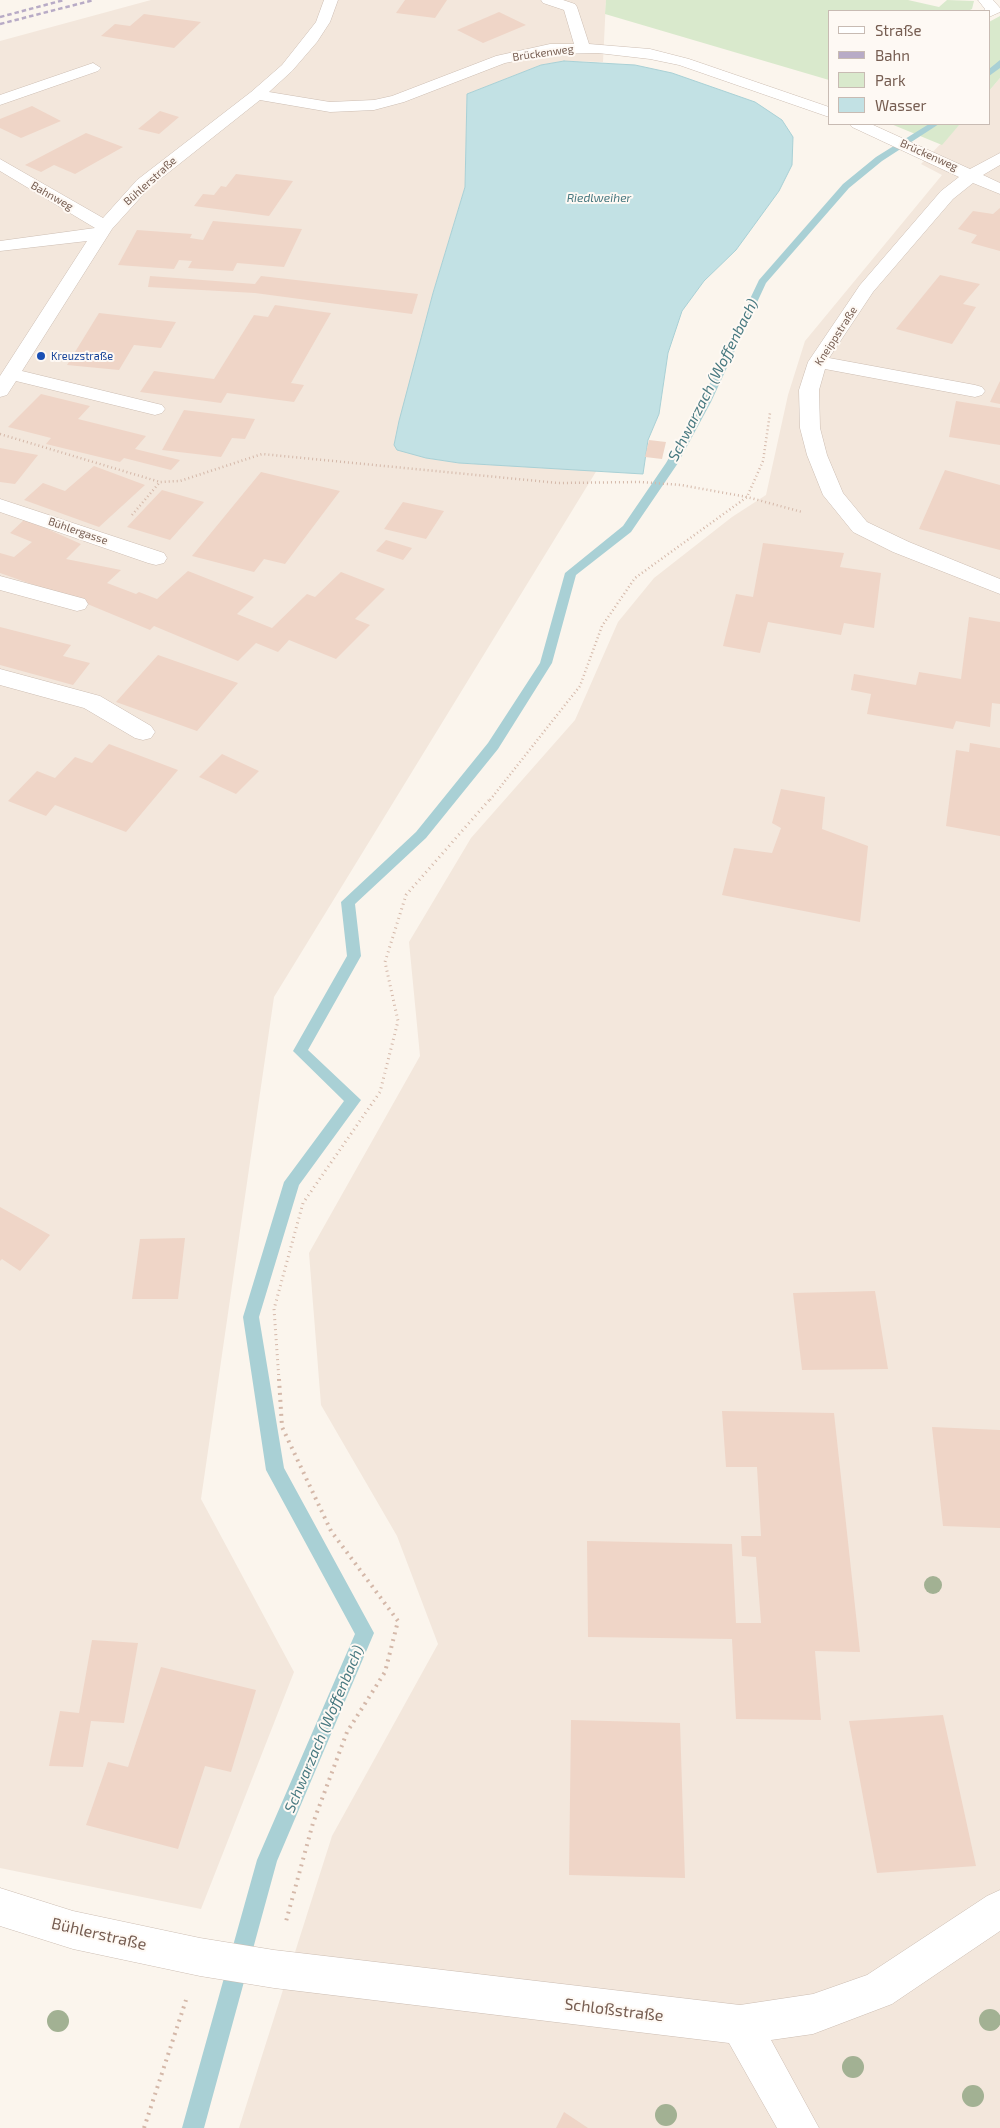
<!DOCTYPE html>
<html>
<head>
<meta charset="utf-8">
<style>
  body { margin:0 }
  #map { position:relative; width:1000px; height:2128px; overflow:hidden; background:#fbf5ed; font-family:"Exo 2",sans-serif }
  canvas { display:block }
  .legend { position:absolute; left:828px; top:10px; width:162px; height:115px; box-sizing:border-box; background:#fef9f4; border:1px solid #c8bbb3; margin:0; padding:6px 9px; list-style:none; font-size:15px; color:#765d51 }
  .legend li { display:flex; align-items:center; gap:10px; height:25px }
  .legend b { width:25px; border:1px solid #c8bbb3 }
</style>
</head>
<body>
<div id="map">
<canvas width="1000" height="2128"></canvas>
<ul class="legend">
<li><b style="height:6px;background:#fff"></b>Straße</li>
<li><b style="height:6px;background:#b8abc6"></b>Bahn</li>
<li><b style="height:14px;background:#d9e9cc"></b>Park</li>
<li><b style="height:14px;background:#c2e1e4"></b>Wasser</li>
</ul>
</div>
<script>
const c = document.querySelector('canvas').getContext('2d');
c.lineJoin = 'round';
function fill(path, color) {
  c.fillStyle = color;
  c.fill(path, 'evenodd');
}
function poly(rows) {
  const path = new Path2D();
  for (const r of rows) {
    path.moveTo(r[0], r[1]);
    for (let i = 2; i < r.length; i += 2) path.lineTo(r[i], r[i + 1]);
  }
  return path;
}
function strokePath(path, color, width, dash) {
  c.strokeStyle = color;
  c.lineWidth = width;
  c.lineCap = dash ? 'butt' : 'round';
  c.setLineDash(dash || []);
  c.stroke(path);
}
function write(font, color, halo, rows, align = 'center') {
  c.font = font + ' "Exo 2",sans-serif';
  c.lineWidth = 4;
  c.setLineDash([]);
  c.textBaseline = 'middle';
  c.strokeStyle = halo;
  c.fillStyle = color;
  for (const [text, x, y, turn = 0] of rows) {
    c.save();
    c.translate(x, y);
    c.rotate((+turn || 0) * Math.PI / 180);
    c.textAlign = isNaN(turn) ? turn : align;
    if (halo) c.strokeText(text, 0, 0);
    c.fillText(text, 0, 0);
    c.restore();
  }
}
const residential = poly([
  [151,0,606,0,603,62,564,61,541,65,467,94,465,187,433,293,394,445,426,458,459,463,597,470,274,997,201,1499,294,1672,201,1909,0,1868,0,41],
  [1000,78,1000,2128,239,2128,332,1836,438,1644,397,1536,321,1405,309,1253,420,1056,409,942,471,838,575,720,618,622,654,578,732,517,766,495,788,395,805,341,942,175,921,164,960,124,989,124,989,91]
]);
const green = poly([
  [606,0,908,0,939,7,947,0,974,1,972,9,968,11,829,11,829,80,605,14],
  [1000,16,1000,78,989,91,989,22],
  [891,124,960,124,942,145]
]);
const water = poly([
  [564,61,635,65,672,73,755,102,782,120,793,137,792,165,779,191,736,250,704,281,682,311,668,353,659,414,648,440,643,474,459,463,426,458,397,450,394,445,399,421,433,293,465,187,467,94,541,65,564,61]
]);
const stream = poly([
  [1000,60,1000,68,989,76,989,69,1000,60],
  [929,124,939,124,882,161,849,188,766,283,711,402,678,463,631,532,576,575,552,663,498,749,426,838,355,904,361,956,308,1050,361,1100,299,1185,259,1317,284,1468,374,1633,277,1861,204,2128,182,2128,257,1860,355,1634,266,1470,243,1317,284,1182,344,1101,293,1051,347,956,341,902,416,832,488,743,540,663,565,573,623,526,666,463,701,402,759,280,843,184,876,157,929,124]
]);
const building = poly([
  [405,0,447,0,435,18,396,13],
  [499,12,526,25,483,43,457,30],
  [144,14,201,22,174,48,101,36,115,24,130,26],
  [32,106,61,121,21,138,0,128,0,119],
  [160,111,179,117,159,134,138,129],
  [86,133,123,147,75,174,54,165,41,172,25,165],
  [236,174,293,181,269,216,194,206,203,194,214,195,221,186,226,187],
  [1000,208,1000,251,971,243,977,235,958,229,973,211,993,214],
  [213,221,302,229,284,267,237,263,233,271,188,268,192,261,179,260,174,269,118,265,137,230,192,234,190,238,203,240],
  [940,275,980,284,963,304,976,307,952,344,896,329],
  [150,276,255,284,261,276,418,294,412,314,255,293,148,287],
  [275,305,331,313,291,383,304,385,294,402,227,393,221,403,140,392,154,371,214,379,254,315,268,317],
  [99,313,176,322,161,348,134,345,119,370,67,365],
  [1000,381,1000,404,990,402,998,385],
  [41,394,90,406,78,419,146,436,135,449,180,460,171,470,124,458,120,462,46,444,51,438,8,427],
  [956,401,1000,408,1000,445,949,437],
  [184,410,255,419,245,439,232,438,221,457,162,450],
  [649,440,666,442,662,459,645,457],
  [0,448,38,455,15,484,0,482],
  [94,466,145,485,99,527,24,500,43,483,65,491],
  [945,470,1000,485,1000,550,919,529],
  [261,472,340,491,285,564,264,559,254,572,192,556],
  [162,490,204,502,170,540,127,527],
  [403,502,444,511,426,539,384,529],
  [25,519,81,544,66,559,121,570,107,583,136,594,139,592,157,599,188,571,254,597,237,614,272,628,307,594,315,597,341,572,385,589,355,619,370,625,336,659,289,640,278,652,256,643,238,661,154,626,150,630,85,603,0,573,0,553,14,557,32,542,10,533],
  [386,540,412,548,403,560,376,551],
  [763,543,844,553,840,567,881,573,874,628,844,623,841,635,768,622,760,653,723,646,736,594,753,597],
  [969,617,1000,622,1000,704,992,703,990,727,956,721,953,729,867,714,871,694,851,690,854,674,916,685,919,672,961,679],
  [0,627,71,645,63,656,90,663,73,685,0,665],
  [158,655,238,683,197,731,116,702],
  [970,743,1000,748,1000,836,946,826,956,750,969,752],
  [109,744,178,770,126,832,55,805,46,816,8,801,37,771,55,778,75,757,92,763],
  [222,754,259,771,236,794,199,777],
  [781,789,825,797,822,829,868,846,860,922,722,895,734,848,772,853,781,828,772,823],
  [0,1207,50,1235,20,1271,2,1259,0,1261],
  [185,1238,178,1299,132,1299,140,1239],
  [875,1291,888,1369,802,1370,793,1293],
  [722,1411,834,1413,860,1652,815,1651,821,1720,736,1719,732,1639,588,1637,587,1541,732,1544,736,1623,761,1623,756,1557,742,1556,741,1536,761,1536,757,1467,726,1467],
  [932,1427,1000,1430,1000,1528,943,1526],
  [92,1640,138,1643,124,1723,91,1721,83,1767,49,1766,60,1711,79,1713],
  [161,1667,256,1690,231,1772,205,1766,178,1849,86,1825,108,1762,128,1767],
  [943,1715,976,1866,877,1873,849,1721],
  [571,1720,680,1723,685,1878,569,1875],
  [564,2112,588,2128,556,2128]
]);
const pathFar2 = poly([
  [0,434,160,482],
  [132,515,160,482,180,481,262,454,558,483,641,482,681,485,747,497,802,512],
  [490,800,580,686,602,626,635,578,747,497,763,461,770,413]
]);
const pathFar1 = poly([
  [279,1380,274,1309,303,1203,380,1092,398,1021,385,962,406,895,491,798]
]);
const path = poly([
  [279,1379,282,1427,331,1531,398,1621,385,1672,347,1732,313,1823,285,1925],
  [144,2128,186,2000]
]);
const minor = poly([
  [324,0,338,0,330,22,317,42,292,71,269,92,330,102,374,100,392,96,496,56,550,44,574,44,564,10,543,3,541,0,563,0,575,4,577,7,589,44,650,49,689,59,829,107,829,117,679,65,650,59,598,53,550,54,505,63,404,102,374,110,330,112,260,100,149,188,112,229,22,371,162,405,165,409,162,413,155,415,16,381,7,395,0,397,0,376,87,241,0,251,0,241,95,228,0,171,0,159,103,218,137,180,251,92,282,65,316,22,324,0],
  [978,0,993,0,1000,8,1000,12,989,17,989,11,983,11,985,9,978,0],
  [93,63,101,68,98,71,0,105,0,95,93,63],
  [850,124,871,124,970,169,1000,153,1000,165,983,175,1000,183,1000,194,973,183,953,199,873,292,829,358,975,385,982,387,985,391,982,395,975,397,825,369,819,390,820,428,827,455,843,493,867,522,909,542,1000,579,1000,594,893,552,853,532,823,495,807,455,800,428,799,390,808,362,860,285,941,191,959,177,852,127,850,124],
  [0,499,164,553,167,558,164,563,156,565,148,563,0,512,0,499],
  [0,576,85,599,88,604,85,609,77,611,0,590,0,576],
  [0,669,100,696,151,726,155,732,151,738,143,740,135,738,84,708,0,685,0,669],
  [0,1888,73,1911,200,1938,274,1950,740,2005,813,1994,867,1975,987,1896,1000,1890,1000,1931,892,2004,813,2034,771,2040,819,2128,777,2128,729,2043,274,1988,200,1976,73,1949,0,1926,0,1888]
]);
const rail = poly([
  [0,17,64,0],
  [0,24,94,0]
]);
const trees = [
  [933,1585,9],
  [990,2020,11],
  [58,2021,11],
  [853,2067,11],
  [973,2096,11],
  [666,2115,11]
];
const markers = [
  [41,356,5,"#1a4fb4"]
];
const farStreetnames = [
  ["Brückenweg",543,53,-8],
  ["Brückenweg",929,155,24],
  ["Bühlerstraße",150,181,-42],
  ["Bahnweg",52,196,30],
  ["Kneippstraße",836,336,-57],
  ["Bühlergasse",78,531,19]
];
const farTransitnames = [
  ["Kreuzstraße",51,356]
];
const farWaternames = [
  ["Riedlweiher",599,198]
];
const waterNames = [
  ["Schwarzach (Woffenbach)",713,380,-63],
  ["Schwarzach (Woffenbach)",324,1729,-67]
];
const nearStreetnames = [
  ["Bühlerstraße",99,1934,13],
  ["Schloßstraße",614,2010,7]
];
fill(residential, '#f3e7dc');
fill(green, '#d9e9cc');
fill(water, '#c2e1e4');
strokePath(water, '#a9d0d5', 1);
fill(stream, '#a9d0d5');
fill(building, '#efd5c7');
strokePath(minor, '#cdbeb3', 1);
strokePath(pathFar2, '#d4b8a9', 2.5, [1, 3]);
strokePath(pathFar1, '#d4b8a9', 3, [1, 4]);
strokePath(path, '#d4b8a9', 4, [2, 5]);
fill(minor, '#fff');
strokePath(rail, '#b8abc6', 2.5, [4.5, 3]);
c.fillStyle = '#a2b193';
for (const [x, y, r] of trees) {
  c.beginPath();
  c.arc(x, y, r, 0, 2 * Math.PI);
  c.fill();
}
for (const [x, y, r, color] of markers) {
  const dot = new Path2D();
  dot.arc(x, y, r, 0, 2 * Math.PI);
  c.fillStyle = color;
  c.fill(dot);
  strokePath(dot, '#fef9f4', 2);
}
write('11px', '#765d51', '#fef9f4', farStreetnames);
write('11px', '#164399', '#fef9f4', farTransitnames, 'left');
write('italic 12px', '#487980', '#fef9f4', farWaternames);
write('italic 15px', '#487980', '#fef9f4', waterNames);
write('16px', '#765d51', '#fef9f4', nearStreetnames);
</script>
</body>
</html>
